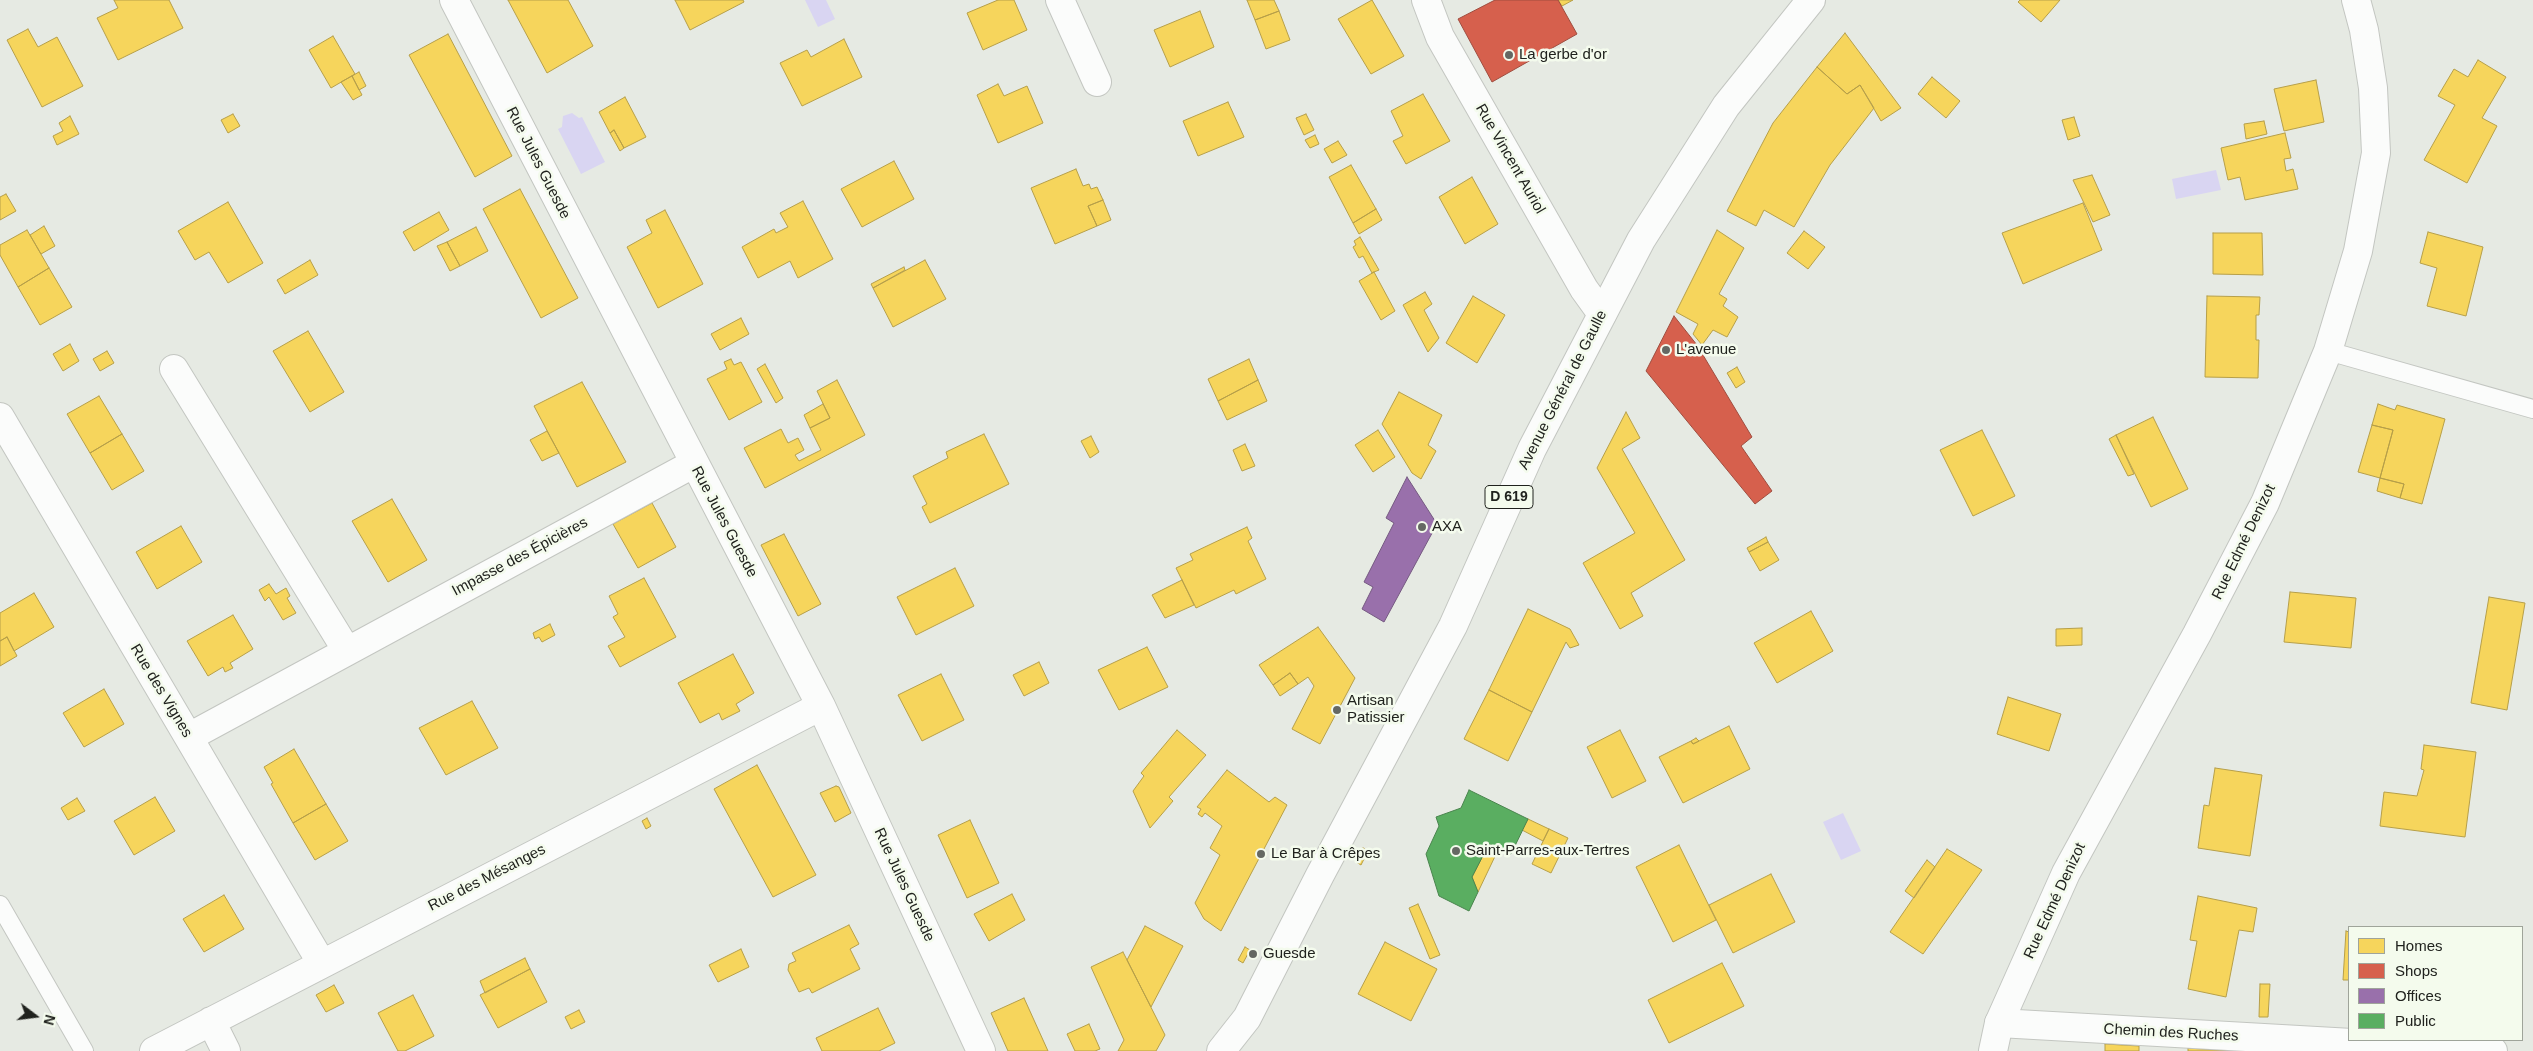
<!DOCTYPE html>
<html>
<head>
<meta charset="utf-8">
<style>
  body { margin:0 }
  #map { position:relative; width:2533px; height:1051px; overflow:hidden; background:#e6eae3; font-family:Arial,sans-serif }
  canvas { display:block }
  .legend { position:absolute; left:2348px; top:926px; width:175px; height:115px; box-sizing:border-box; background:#f4fbed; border:1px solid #9fa49a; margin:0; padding:6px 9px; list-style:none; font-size:15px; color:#20221e }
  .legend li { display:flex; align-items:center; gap:10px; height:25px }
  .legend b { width:25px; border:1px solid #9fa49a }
  .north { position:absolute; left:10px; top:991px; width:50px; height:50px; -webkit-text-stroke:4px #f4fbed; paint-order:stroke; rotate:105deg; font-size:14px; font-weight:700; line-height:20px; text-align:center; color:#20221e }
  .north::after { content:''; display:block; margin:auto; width:18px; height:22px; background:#20221e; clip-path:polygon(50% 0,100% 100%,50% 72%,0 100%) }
</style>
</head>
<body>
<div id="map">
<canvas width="2533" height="1051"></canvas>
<ul class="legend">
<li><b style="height:14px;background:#f6d55c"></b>Homes</li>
<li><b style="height:14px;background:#d6604d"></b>Shops</li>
<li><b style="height:14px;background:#9970ab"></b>Offices</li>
<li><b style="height:14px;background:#5aae61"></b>Public</li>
</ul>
<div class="north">N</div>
</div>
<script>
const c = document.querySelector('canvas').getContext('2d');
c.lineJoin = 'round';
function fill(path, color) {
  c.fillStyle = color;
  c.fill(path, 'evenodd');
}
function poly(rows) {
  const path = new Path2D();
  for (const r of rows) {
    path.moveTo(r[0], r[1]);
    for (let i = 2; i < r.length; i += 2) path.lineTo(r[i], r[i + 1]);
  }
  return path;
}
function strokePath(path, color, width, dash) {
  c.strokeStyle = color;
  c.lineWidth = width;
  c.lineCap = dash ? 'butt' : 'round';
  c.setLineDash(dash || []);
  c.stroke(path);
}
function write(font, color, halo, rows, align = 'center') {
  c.font = font + ' Arial,sans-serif';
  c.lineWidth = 5;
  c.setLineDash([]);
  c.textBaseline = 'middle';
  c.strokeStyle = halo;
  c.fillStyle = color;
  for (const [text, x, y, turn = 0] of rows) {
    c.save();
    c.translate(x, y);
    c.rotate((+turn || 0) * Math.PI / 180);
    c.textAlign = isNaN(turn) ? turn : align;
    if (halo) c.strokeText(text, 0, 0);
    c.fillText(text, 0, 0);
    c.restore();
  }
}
const water = poly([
  [805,0,826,0,835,19,818,27],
  [572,113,579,118,582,117,605,162,581,174,558,129,562,127,563,116],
  [2216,170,2221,190,2176,199,2172,179],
  [1843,813,1861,851,1841,860,1823,822]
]);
const homes = poly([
  [114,0,169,0,183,28,118,60,97,18,118,8,114,0],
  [508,0,568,0,593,46,547,73,508,0],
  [675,0,743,0,744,2,690,30,675,0],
  [998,0,1014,0,1027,30,983,50,967,13,998,0],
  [1247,0,1274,0,1279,11,1255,20,1247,0],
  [1372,0,1404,56,1371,74,1338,19,1372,0],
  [1558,0,1573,0,1562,6,1558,0],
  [2020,0,2060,0,2041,22,2018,2,2020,0],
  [1200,11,1214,47,1170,67,1154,30,1200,11],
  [1279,11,1290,40,1266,49,1255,20,1279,11],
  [28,29,38,47,57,37,83,86,42,107,7,40,28,29],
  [1845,33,1901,108,1881,121,1860,85,1847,94,1817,67,1845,33],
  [448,34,512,156,475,177,409,55,448,34],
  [333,36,355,74,331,88,309,50,333,36],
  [844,39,862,77,802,106,780,63,807,50,811,57,844,39],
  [2478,60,2506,77,2482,118,2497,126,2467,183,2424,160,2455,105,2438,96,2454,69,2468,77,2478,60],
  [1817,67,1847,94,1860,85,1874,108,1830,165,1794,227,1764,210,1756,226,1727,211,1773,123,1817,67],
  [359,72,366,86,359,90,352,76,359,72],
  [352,76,362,95,353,100,341,82,352,76],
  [1932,77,1960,101,1946,118,1918,94,1932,77],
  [2316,80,2324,122,2284,131,2274,89,2316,80],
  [998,84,1004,96,1027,86,1043,123,998,143,977,95,998,84],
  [1423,94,1450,141,1406,164,1393,141,1403,136,1391,111,1423,94],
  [625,97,646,137,624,148,614,130,610,133,599,112,625,97],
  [1228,102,1244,137,1198,156,1183,121,1228,102],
  [233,114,240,126,228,133,221,120,233,114],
  [1306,114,1314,130,1304,135,1296,118,1306,114],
  [70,116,79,134,57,145,53,136,63,131,59,123,70,116],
  [2074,117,2080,136,2068,140,2062,120,2074,117],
  [2264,121,2267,134,2246,139,2244,124,2264,121],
  [614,130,624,148,620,151,610,133,614,130],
  [2285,133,2291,158,2284,159,2286,171,2293,169,2298,189,2245,200,2240,177,2228,180,2221,148,2285,133],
  [1315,135,1319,144,1310,148,1305,140,1315,135],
  [1338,141,1347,155,1332,163,1324,149,1338,141],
  [894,161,914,199,862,227,841,189,894,161],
  [1351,165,1376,209,1353,223,1329,177,1351,165],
  [1076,169,1083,186,1089,184,1091,189,1097,187,1103,200,1088,206,1097,226,1055,244,1031,188,1076,169],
  [2092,175,2110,215,2093,222,2073,180,2092,175],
  [1472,177,1498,224,1465,244,1439,197,1472,177],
  [520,189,578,298,541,318,483,209,520,189],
  [6,194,16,211,0,220,0,197,6,194],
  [1103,200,1111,220,1097,226,1088,206,1103,200],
  [803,201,833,259,798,278,790,261,758,278,742,247,774,229,776,233,788,227,780,213,803,201],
  [228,202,263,263,228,283,209,252,195,260,178,231,228,202],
  [2083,203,2102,250,2023,284,2002,233,2083,203],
  [1376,209,1382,220,1359,234,1353,223,1376,209],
  [665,210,703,284,658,308,627,247,652,233,646,220,665,210],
  [439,212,449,230,414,251,403,232,439,212],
  [44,226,55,246,41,254,30,235,44,226],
  [476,227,488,251,460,266,447,242,476,227],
  [27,230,49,268,18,287,0,255,0,245,27,230],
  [1717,230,1744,248,1719,294,1727,299,1723,306,1738,317,1727,337,1713,330,1702,345,1693,334,1698,324,1676,312,1717,230],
  [1804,231,1825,247,1808,269,1787,253,1804,231],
  [2428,232,2483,247,2466,316,2427,306,2437,268,2420,263,2428,232],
  [2213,233,2262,233,2263,275,2213,274,2213,233],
  [1360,237,1379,270,1374,272,1372,273,1363,256,1359,258,1353,247,1356,245,1354,241,1360,237],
  [447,242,460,266,450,271,437,246,447,242],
  [310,260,318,275,285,294,277,280,310,260],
  [925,260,946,299,893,327,873,288,925,260],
  [904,267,905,270,873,288,871,284,904,267],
  [49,268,72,307,40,325,18,287,49,268],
  [1374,272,1395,311,1381,320,1359,281,1374,272],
  [1425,292,1432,304,1424,310,1439,338,1428,352,1403,305,1425,292],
  [1473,296,1505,315,1477,363,1446,343,1473,296],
  [2207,296,2260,297,2259,315,2256,315,2256,340,2259,340,2258,378,2205,377,2207,296],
  [741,318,749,334,720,350,711,334,741,318],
  [308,331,344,392,310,412,273,351,308,331],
  [70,344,79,361,63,371,53,354,70,344],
  [107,351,114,363,100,371,93,359,107,351],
  [731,359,734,365,741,362,762,402,729,420,707,379,727,369,724,362,731,359],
  [1249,359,1258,380,1218,401,1208,379,1249,359],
  [765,364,783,398,776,403,757,369,765,364],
  [1737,367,1745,382,1736,388,1727,373,1737,367],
  [837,380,865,435,765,488,744,448,781,429,788,443,798,438,804,450,795,455,799,461,821,450,810,428,830,418,817,391,837,380],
  [1258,380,1267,401,1227,420,1218,401,1258,380],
  [582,382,626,462,577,487,534,406,582,382],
  [1399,392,1442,415,1428,445,1436,451,1421,479,1412,473,1382,424,1399,392],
  [99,396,122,434,90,453,67,414,99,396],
  [823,404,830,418,810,428,804,415,823,404],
  [2378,404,2395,410,2397,405,2445,419,2422,504,2400,498,2404,484,2380,478,2393,430,2372,425,2378,404],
  [1626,412,1640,438,1622,449,1685,560,1631,593,1643,616,1620,629,1583,563,1635,533,1597,468,1626,412],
  [2153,417,2188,489,2151,507,2116,435,2153,417],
  [2372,425,2393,430,2380,478,2358,472,2372,425],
  [1378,430,1395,457,1373,472,1355,445,1378,430],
  [1982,430,2015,496,1973,516,1940,450,1982,430],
  [547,431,559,453,542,461,530,440,547,431],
  [122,434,144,471,112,490,90,453,122,434],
  [984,434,1009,484,930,523,922,507,927,504,913,476,948,458,946,452,984,434],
  [2116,435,2134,474,2128,476,2109,439,2116,435],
  [1091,436,1099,452,1090,458,1081,441,1091,436],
  [1245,444,1255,466,1242,471,1233,450,1245,444],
  [2380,478,2404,484,2400,498,2377,491,2380,478],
  [392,499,427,560,388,582,352,521,392,499],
  [652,503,676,547,638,568,613,524,652,503],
  [181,526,202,562,157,589,136,552,181,526],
  [1247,527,1252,538,1248,541,1266,579,1236,594,1234,590,1196,608,1176,568,1193,560,1190,554,1247,527],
  [784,534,821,604,798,616,761,545,784,534],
  [1766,537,1768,542,1749,552,1747,548,1766,537],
  [1768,542,1779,560,1760,571,1749,552,1768,542],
  [955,568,974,606,916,635,897,597,955,568],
  [644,578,676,637,620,667,608,646,625,637,613,617,618,614,609,596,644,578],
  [1182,580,1194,605,1165,618,1152,595,1182,580],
  [269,584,276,594,286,588,290,596,287,598,296,613,283,620,269,597,265,601,259,590,269,584],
  [2290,592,2356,598,2351,648,2284,642,2290,592],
  [34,593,54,627,14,651,7,637,0,641,0,613,34,593],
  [2489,597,2525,603,2507,710,2471,703,2489,597],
  [1528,609,1570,629,1579,645,1570,648,1566,642,1532,712,1489,690,1528,609],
  [1811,611,1833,651,1777,683,1754,643,1811,611],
  [233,615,253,649,230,663,233,668,225,672,223,667,208,676,187,641,233,615],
  [550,624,555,635,542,642,539,637,535,639,533,633,550,624],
  [1318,627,1355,678,1320,744,1292,729,1314,686,1308,677,1298,684,1290,673,1273,685,1259,665,1318,627],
  [2082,628,2082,645,2056,646,2056,629,2082,628],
  [7,637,17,656,0,666,0,641,7,637],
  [1147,647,1168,687,1119,710,1098,670,1147,647],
  [733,654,754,693,736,704,740,711,722,720,719,713,700,723,678,683,733,654],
  [1039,662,1049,683,1024,696,1013,675,1039,662],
  [1290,673,1298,684,1280,696,1273,685,1290,673],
  [941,674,964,720,922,741,898,695,941,674],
  [104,689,124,724,84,747,63,713,104,689],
  [1489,690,1532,712,1508,761,1464,739,1489,690],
  [2008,697,2061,714,2049,751,1997,734,2008,697],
  [472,701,498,748,446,775,419,728,472,701],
  [1729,726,1750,769,1683,803,1659,757,1691,741,1693,744,1729,726],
  [1177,730,1206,755,1169,797,1173,801,1150,828,1133,791,1144,776,1141,773,1177,730],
  [1620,730,1646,781,1612,798,1587,747,1620,730],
  [1696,738,1699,741,1693,744,1691,741,1696,738],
  [2424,745,2476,752,2465,837,2380,826,2384,792,2417,796,2424,770,2421,769,2424,745],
  [294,749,326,804,293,823,271,784,273,783,264,767,294,749],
  [757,765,816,875,773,897,714,789,757,765],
  [2215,768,2262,775,2250,856,2198,848,2204,805,2209,806,2215,768],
  [1227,770,1269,802,1275,797,1287,805,1221,931,1204,919,1195,903,1220,855,1210,848,1222,826,1205,813,1202,817,1198,814,1201,809,1197,807,1227,770],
  [836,786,839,787,851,813,835,822,820,793,836,786],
  [155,797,175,831,134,855,114,821,155,797],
  [77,798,85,811,68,820,61,808,77,798],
  [326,804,348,841,315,860,293,823,326,804],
  [647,818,651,826,646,829,642,821,647,818],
  [1528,819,1549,829,1543,841,1522,830,1528,819],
  [970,820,999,883,967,898,938,835,970,820],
  [1549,829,1568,838,1551,873,1532,864,1549,829],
  [1489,844,1499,848,1478,892,1472,877,1489,844],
  [1679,845,1716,920,1673,942,1636,867,1679,845],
  [1363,848,1368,851,1361,865,1356,862,1363,848],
  [1947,849,1982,870,1923,954,1890,932,1947,849],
  [1927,860,1935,867,1914,898,1905,891,1927,860],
  [1771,874,1795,922,1733,953,1709,905,1771,874],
  [1012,894,1025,920,989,941,974,914,1012,894],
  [224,895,244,929,204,952,183,919,224,895],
  [2198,896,2257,908,2253,932,2239,930,2226,997,2188,989,2197,941,2190,940,2198,896],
  [1418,904,1440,955,1430,959,1409,908,1418,904],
  [849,925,859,944,850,949,860,969,812,993,809,988,799,992,788,970,789,964,796,961,792,953,849,925],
  [1145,926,1183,946,1151,1007,1127,960,1145,926],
  [2346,931,2349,932,2349,980,2343,980,2346,931],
  [1385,942,1437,969,1411,1021,1358,994,1385,942],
  [1245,947,1250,950,1243,963,1238,960,1245,947],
  [741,949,749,967,718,982,709,965,741,949],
  [1123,952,1165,1035,1156,1051,1118,1051,1124,1040,1091,967,1123,952],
  [525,958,530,969,485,993,480,981,525,958],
  [1722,963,1744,1006,1669,1043,1648,1000,1722,963],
  [530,969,547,1002,498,1028,480,995,530,969],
  [2260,984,2270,984,2268,1017,2259,1017,2260,984],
  [334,985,344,1003,326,1012,316,995,334,985],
  [413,995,434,1036,405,1051,398,1051,378,1013,413,995],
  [1024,998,1048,1051,1008,1051,991,1013,1024,998],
  [878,1008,895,1043,879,1051,822,1051,816,1038,878,1008],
  [579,1010,585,1022,571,1029,565,1017,579,1010],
  [1089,1024,1100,1049,1095,1051,1075,1051,1067,1034,1089,1024],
  [2105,1044,2139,1046,2139,1051,2105,1051,2105,1044],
  [2188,1048,2231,1051,2188,1051,2188,1048]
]);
const shops = poly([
  [1495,0,1558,0,1577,34,1492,82,1458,19,1495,0],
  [1674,316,1697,345,1752,437,1741,446,1772,491,1755,504,1646,371,1674,316]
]);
const offices = poly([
  [1407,477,1437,524,1384,622,1362,609,1373,587,1364,582,1394,523,1386,518,1407,477]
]);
const public = poly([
  [1469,790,1528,819,1511,854,1489,844,1472,877,1478,892,1469,911,1439,896,1426,854,1439,826,1436,817,1461,808,1469,790]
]);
const lane = poly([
  [2328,351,2533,409],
  [0,905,84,1051]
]);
const street = poly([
  [454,0,821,706,981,1051],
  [1060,0,1097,82],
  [1426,0,1440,37,1584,289,1602,314],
  [174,369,347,651],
  [0,417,322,964],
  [189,737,693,464],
  [211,1021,226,1051],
  [1999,1023,2493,1051],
  [154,1051,821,706]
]);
const secondary = poly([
  [1993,1051,1999,1023,2066,873,2197,634,2265,503,2328,351,2358,251,2376,153,2373,88,2364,30,2356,0]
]);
const primary = poly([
  [1221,1051,1247,1018,1320,875,1453,626,1532,449,1641,240,1726,106,1811,0]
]);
const markers = [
  [1509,55,5,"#656863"],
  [1666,350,5,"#656863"],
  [1422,527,5,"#656863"],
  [1337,710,5,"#656863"],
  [1456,851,5,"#656863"],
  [1261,854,5,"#656863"],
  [1253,954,5,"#656863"]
];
const shields = [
  [1509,497,48]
];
const shieldNames = [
  ["D 619",1509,497]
];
const poiNames = [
  ["La gerbe d'or",1519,55],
  ["L'avenue",1676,350],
  ["AXA",1432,527],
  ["Artisan",1347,701],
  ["Patissier",1347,718],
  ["Saint-Parres-aux-Tertres",1466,851],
  ["Le Bar à Crêpes",1271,854],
  ["Guesde",1263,954]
];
const streetNames = [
  ["Rue Vincent Auriol",1510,159,60],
  ["Rue Jules Guesde",538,163,63],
  ["Avenue Général de Gaulle",1563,390,-63],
  ["Rue Jules Guesde",724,522,62],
  ["Rue Edmé Denizot",2244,542,-64],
  ["Impasse des Épicières",520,557,-28],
  ["Rue des Vignes",161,691,59],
  ["Rue des Mésanges",487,878,-27],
  ["Rue Jules Guesde",904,885,65],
  ["Rue Edmé Denizot",2055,901,-65],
  ["Chemin des Ruches",2171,1033,3]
];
fill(water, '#d9d5f2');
fill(homes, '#f6d55c');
strokePath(homes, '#b69f49', 1);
fill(shops, '#d6604d');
strokePath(shops, '#9f4d3f', 1);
fill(offices, '#9970ab');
strokePath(offices, '#755981', 1);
fill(public, '#5aae61');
strokePath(public, '#49844d', 1);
strokePath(lane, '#c3c6c1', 20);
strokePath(street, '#c3c6c1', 30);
strokePath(secondary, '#c3c6c1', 30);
strokePath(primary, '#c3c6c1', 30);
strokePath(lane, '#fbfcfb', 18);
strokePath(street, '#fbfcfb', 28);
strokePath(secondary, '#fbfcfb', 28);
strokePath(primary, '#fbfcfb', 28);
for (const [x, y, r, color] of markers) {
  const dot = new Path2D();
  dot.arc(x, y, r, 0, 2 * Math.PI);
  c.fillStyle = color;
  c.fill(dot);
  strokePath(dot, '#f4fbed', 2);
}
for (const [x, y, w] of shields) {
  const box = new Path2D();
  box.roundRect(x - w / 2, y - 11.5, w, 23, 4);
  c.fillStyle = '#f4fbed';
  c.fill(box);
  strokePath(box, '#20221e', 1);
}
write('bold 14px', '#20221e', null, shieldNames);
write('15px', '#20221e', '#f4fbed', poiNames, 'left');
write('15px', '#20221e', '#f4fbed', streetNames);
</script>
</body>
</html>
